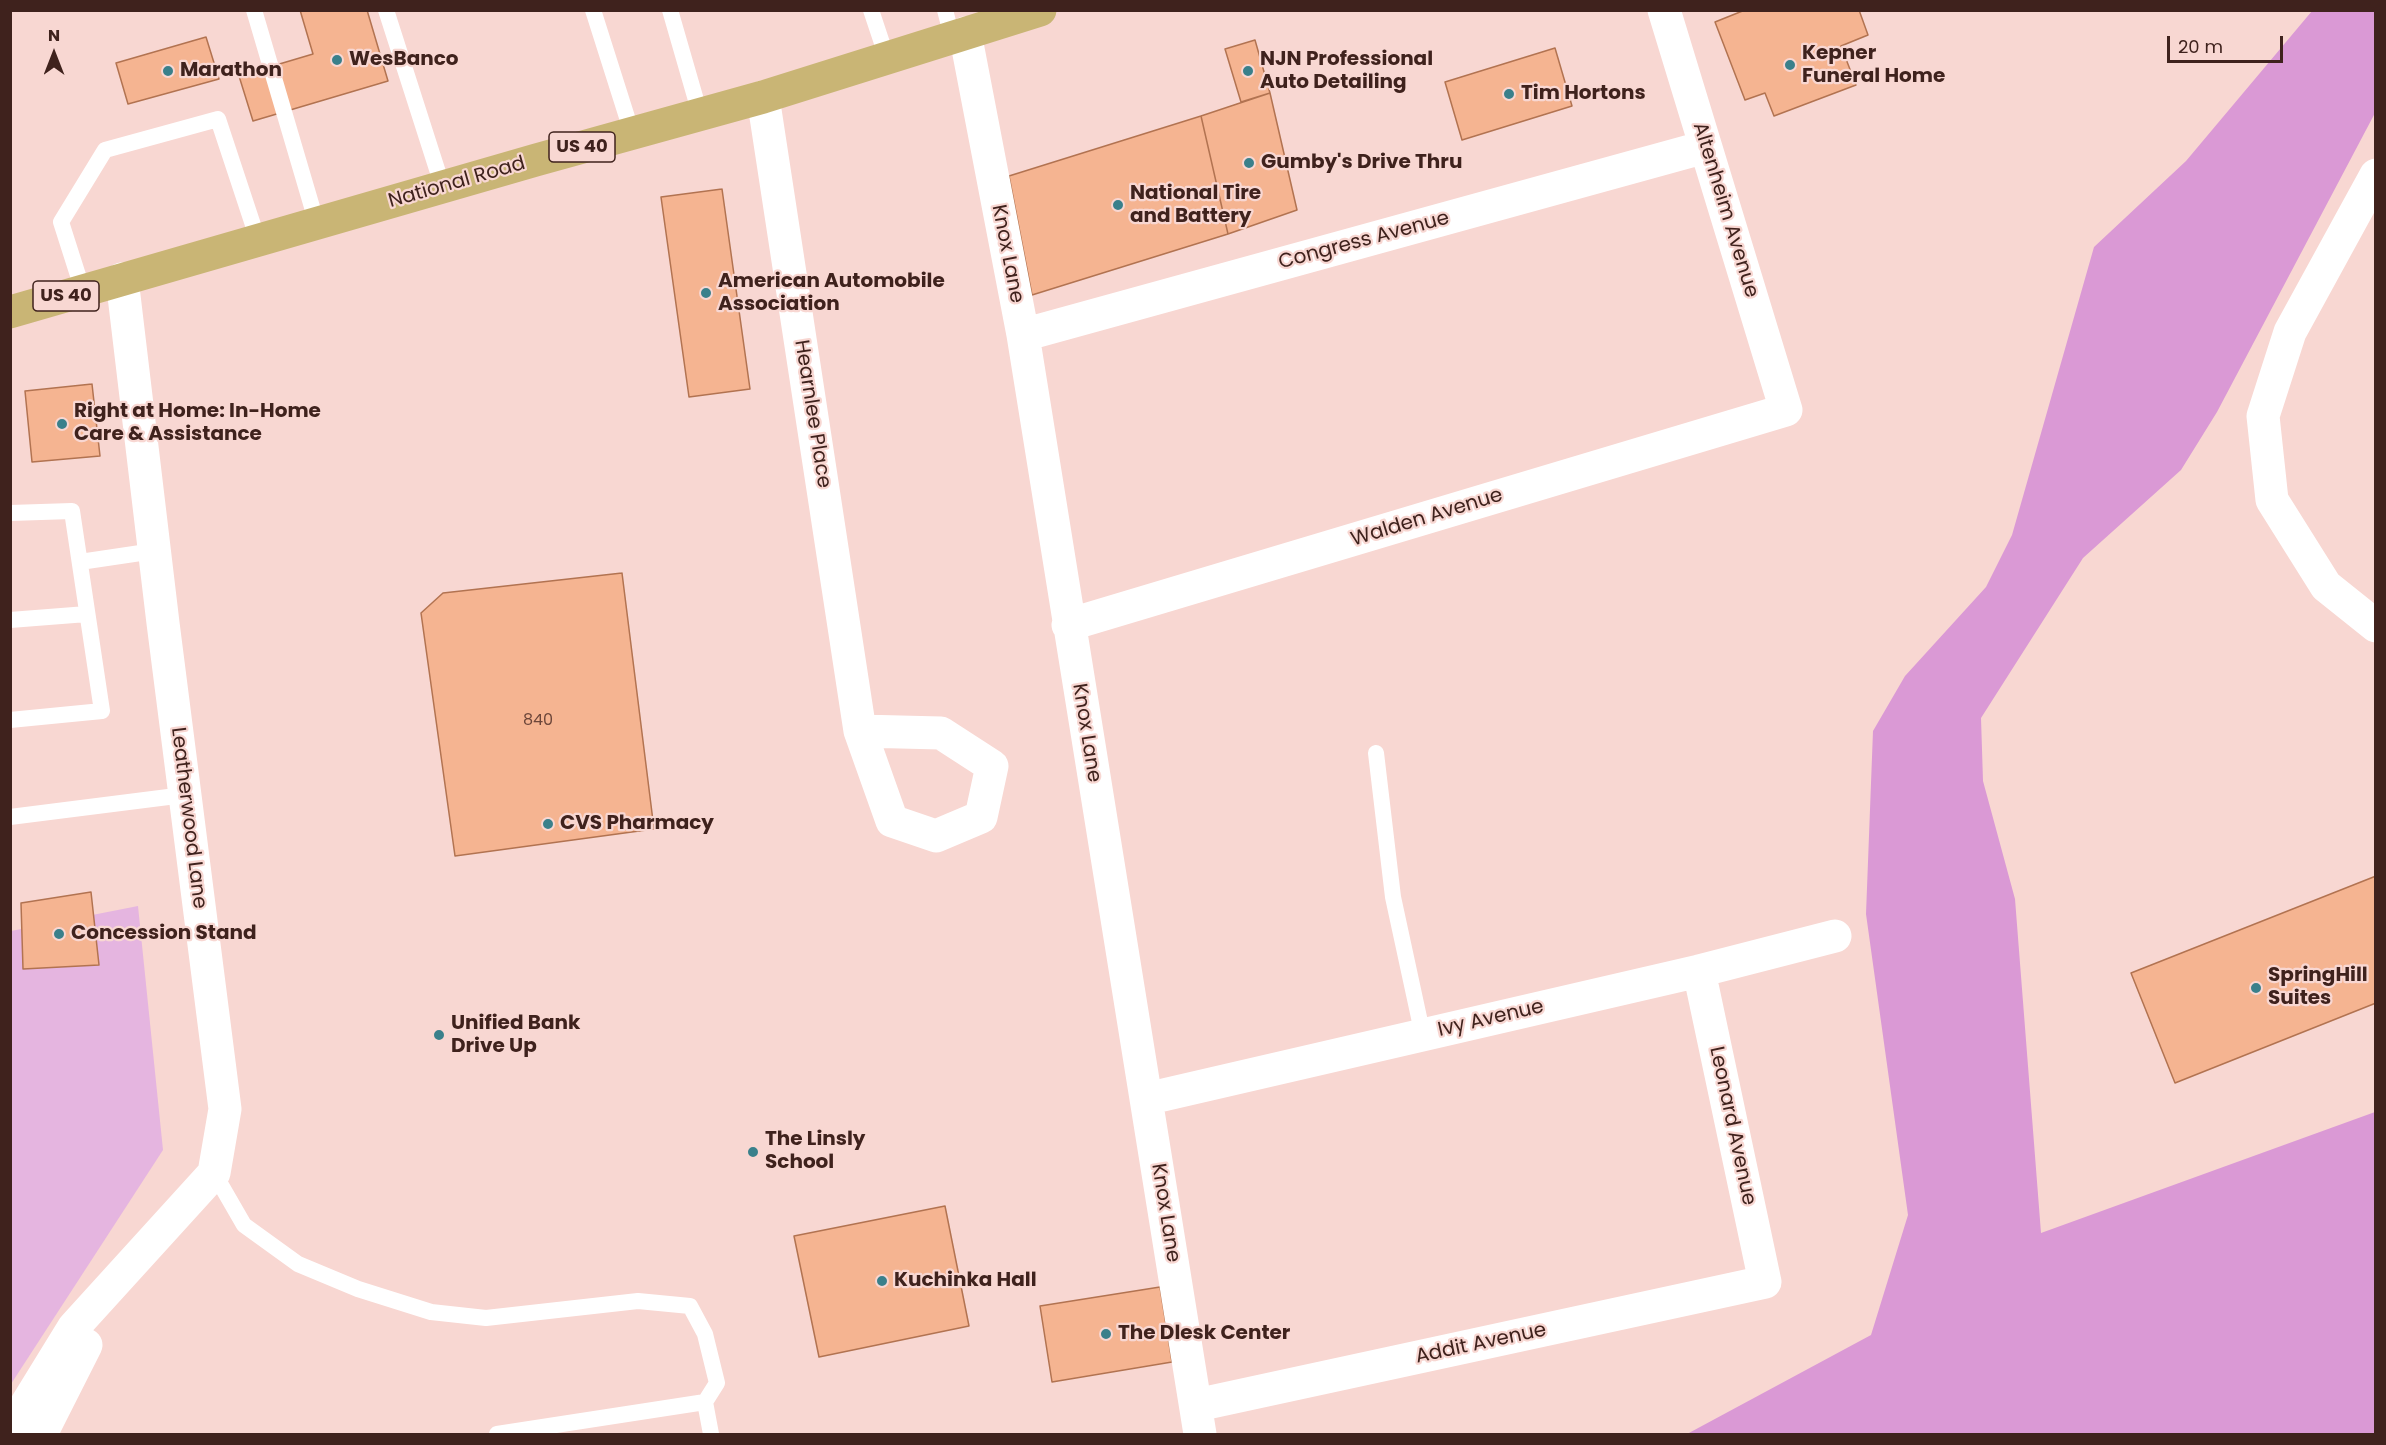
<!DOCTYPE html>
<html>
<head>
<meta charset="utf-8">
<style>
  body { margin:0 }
  #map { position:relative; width:2386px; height:1445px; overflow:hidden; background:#f8d7d2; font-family:Poppins,sans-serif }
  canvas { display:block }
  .frame { position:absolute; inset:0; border:12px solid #3f221d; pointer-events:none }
  .north { position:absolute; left:24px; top:24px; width:60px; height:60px; -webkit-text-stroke:4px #f8d7d2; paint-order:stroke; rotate:0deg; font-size:16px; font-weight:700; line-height:24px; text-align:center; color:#3f221d }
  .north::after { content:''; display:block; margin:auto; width:21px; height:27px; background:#3f221d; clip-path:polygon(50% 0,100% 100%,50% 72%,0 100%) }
  .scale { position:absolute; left:2167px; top:36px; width:116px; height:27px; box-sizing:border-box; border:3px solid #3f221d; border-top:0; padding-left:8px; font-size:18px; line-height:21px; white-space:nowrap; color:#3f221d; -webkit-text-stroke:4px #f8d7d2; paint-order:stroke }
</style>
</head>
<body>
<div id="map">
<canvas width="2386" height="1445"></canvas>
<div class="frame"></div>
<div class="north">N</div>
<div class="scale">20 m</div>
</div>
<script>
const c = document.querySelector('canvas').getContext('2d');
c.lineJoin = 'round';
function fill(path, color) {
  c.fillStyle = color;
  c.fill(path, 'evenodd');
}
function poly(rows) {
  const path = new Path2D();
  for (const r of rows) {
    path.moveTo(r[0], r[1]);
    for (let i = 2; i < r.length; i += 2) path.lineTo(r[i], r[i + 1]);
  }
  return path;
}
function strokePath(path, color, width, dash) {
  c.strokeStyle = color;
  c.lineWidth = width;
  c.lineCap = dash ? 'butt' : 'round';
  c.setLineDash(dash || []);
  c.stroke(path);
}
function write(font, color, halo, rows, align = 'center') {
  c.font = font + ' Poppins,sans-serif';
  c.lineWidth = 4.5;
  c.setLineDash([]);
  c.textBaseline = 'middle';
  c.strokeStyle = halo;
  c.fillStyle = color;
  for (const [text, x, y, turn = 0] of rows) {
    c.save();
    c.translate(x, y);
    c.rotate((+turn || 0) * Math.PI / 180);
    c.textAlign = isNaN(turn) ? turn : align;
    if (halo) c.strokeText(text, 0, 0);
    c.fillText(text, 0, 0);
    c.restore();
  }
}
const green = poly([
  [138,906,163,1150,11,1384,11,931]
]);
const forest = poly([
  [2312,11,2375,11,2375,113,2217,412,2181,470,2083,558,1981,718,1983,781,2015,899,2041,1233,2375,1112,2375,1434,1687,1434,1871,1335,1908,1215,1866,914,1873,731,1905,676,1986,587,2012,535,2094,247,2186,161]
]);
const building = poly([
  [300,10,367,10,388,81,253,121,239,76,313,54,300,10],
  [1745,10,1859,10,1868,35,1841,46,1856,85,1774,116,1765,93,1745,100,1715,22,1745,10],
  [206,37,219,79,128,104,116,63,206,37],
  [1255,40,1270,93,1241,102,1225,49,1255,40],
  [1555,48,1572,106,1462,140,1445,82,1555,48],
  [1270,93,1297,210,1228,234,1201,116,1270,93],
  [1201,116,1228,234,1032,295,1009,176,1201,116],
  [722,189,750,389,689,397,661,197,722,189],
  [92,384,100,456,32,462,25,391,92,384],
  [622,573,654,829,455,856,421,613,443,593,622,573],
  [2376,876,2376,1003,2175,1083,2131,973,2376,876],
  [91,892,99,965,23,969,21,903,91,892],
  [945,1206,969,1326,819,1357,794,1236,945,1206],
  [1160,1287,1172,1362,1052,1382,1040,1306,1160,1287]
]);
const lane = poly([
  [254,10,317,224],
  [386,10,443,188],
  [593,10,632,133],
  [670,10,700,114],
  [871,10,887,58],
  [945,10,952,37],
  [83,291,61,222,105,150,218,119,258,240],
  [10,513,72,511,102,711,10,720],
  [80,562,154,551],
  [10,620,87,614],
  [1376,753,1393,897,1423,1036],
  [10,817,184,795],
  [214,1173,244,1225,298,1264,358,1289,431,1312,486,1318,638,1301,690,1306,705,1334,717,1383,705,1402],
  [497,1434,705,1402,711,1434]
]);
const street = poly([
  [965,33,1023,335,1200,1434],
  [763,97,860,731,892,821,936,836,981,817,992,766,941,733,860,731],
  [2376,175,2290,332,2263,416,2272,500,2326,586,2376,626],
  [1023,335,1705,147],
  [1068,625,1786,410,1664,10],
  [1146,1099,1699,971,1835,936],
  [1197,1405,1765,1282,1699,971],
  [10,1431,74,1327,214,1173,225,1109,163,623,122,279],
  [41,1434,86,1345]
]);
const primary = poly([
  [10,312,536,160,763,97,1040,10]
]);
const markers = [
  [337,60,6,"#3a808b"],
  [1790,65,6,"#3a808b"],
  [168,71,6,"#3a808b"],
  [1248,71,6,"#3a808b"],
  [1509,94,6,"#3a808b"],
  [1249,163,6,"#3a808b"],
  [1118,205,6,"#3a808b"],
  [706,293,6,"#3a808b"],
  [62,424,6,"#3a808b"],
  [548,824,6,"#3a808b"],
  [59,934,6,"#3a808b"],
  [2256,988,6,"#3a808b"],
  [439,1035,6,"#3a808b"],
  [753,1152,6,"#3a808b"],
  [882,1281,6,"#3a808b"],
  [1106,1334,6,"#3a808b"]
];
const numberNames = [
  ["840",538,721]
];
const shields = [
  [582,147,66],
  [66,296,66]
];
const shieldNames = [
  ["US 40",582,147],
  ["US 40",66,296]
];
const poiNames = [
  ["Kepner",1802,54],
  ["Funeral Home",1802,77],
  ["WesBanco",349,60],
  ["NJN Professional",1260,60],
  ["Auto Detailing",1260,83],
  ["Marathon",180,71],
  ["Tim Hortons",1521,94],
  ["Gumby's Drive Thru",1261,163],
  ["National Tire",1130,194],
  ["and Battery",1130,217],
  ["American Automobile",718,282],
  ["Association",718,305],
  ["Right at Home: In-Home",74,412],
  ["Care & Assistance",74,435],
  ["CVS Pharmacy",560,824],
  ["Concession Stand",71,934],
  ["SpringHill",2268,976],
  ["Suites",2268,999],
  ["Unified Bank",451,1024],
  ["Drive Up",451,1047],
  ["The Linsly",765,1140],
  ["School",765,1163],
  ["Kuchinka Hall",894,1281],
  ["The Dlesk Center",1118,1334]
];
const streetNames = [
  ["National Road",457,183,-16],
  ["Altenheim Avenue",1725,210,73],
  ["Congress Avenue",1364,241,-15],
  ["Knox Lane",1007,254,79],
  ["Hearnlee Place",812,414,81],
  ["Walden Avenue",1427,518,-17],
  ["Knox Lane",1086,733,81],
  ["Leatherwood Lane",188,818,83],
  ["Ivy Avenue",1491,1019,-13],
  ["Leonard Avenue",1732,1126,78],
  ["Knox Lane",1165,1213,81],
  ["Addit Avenue",1481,1344,-12]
];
fill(green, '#e5b5e0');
fill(forest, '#da99d5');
fill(building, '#f5b491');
strokePath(building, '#b27351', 1.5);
strokePath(lane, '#fff', 16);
strokePath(street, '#fff', 33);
strokePath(primary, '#c9b575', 33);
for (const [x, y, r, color] of markers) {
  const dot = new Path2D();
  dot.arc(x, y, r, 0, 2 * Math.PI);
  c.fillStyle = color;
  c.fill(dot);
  strokePath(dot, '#f8d7d2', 2);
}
write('16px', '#6c463a', null, numberNames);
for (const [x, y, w] of shields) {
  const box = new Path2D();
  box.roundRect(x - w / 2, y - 15, w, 30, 4.5);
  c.fillStyle = '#f8d7d2';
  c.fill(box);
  strokePath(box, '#3f221d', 1.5);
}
write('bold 18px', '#3f221d', null, shieldNames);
write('bold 20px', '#3f221d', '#f8d7d2', poiNames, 'left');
write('20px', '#3f221d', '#f8d7d2', streetNames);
</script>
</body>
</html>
